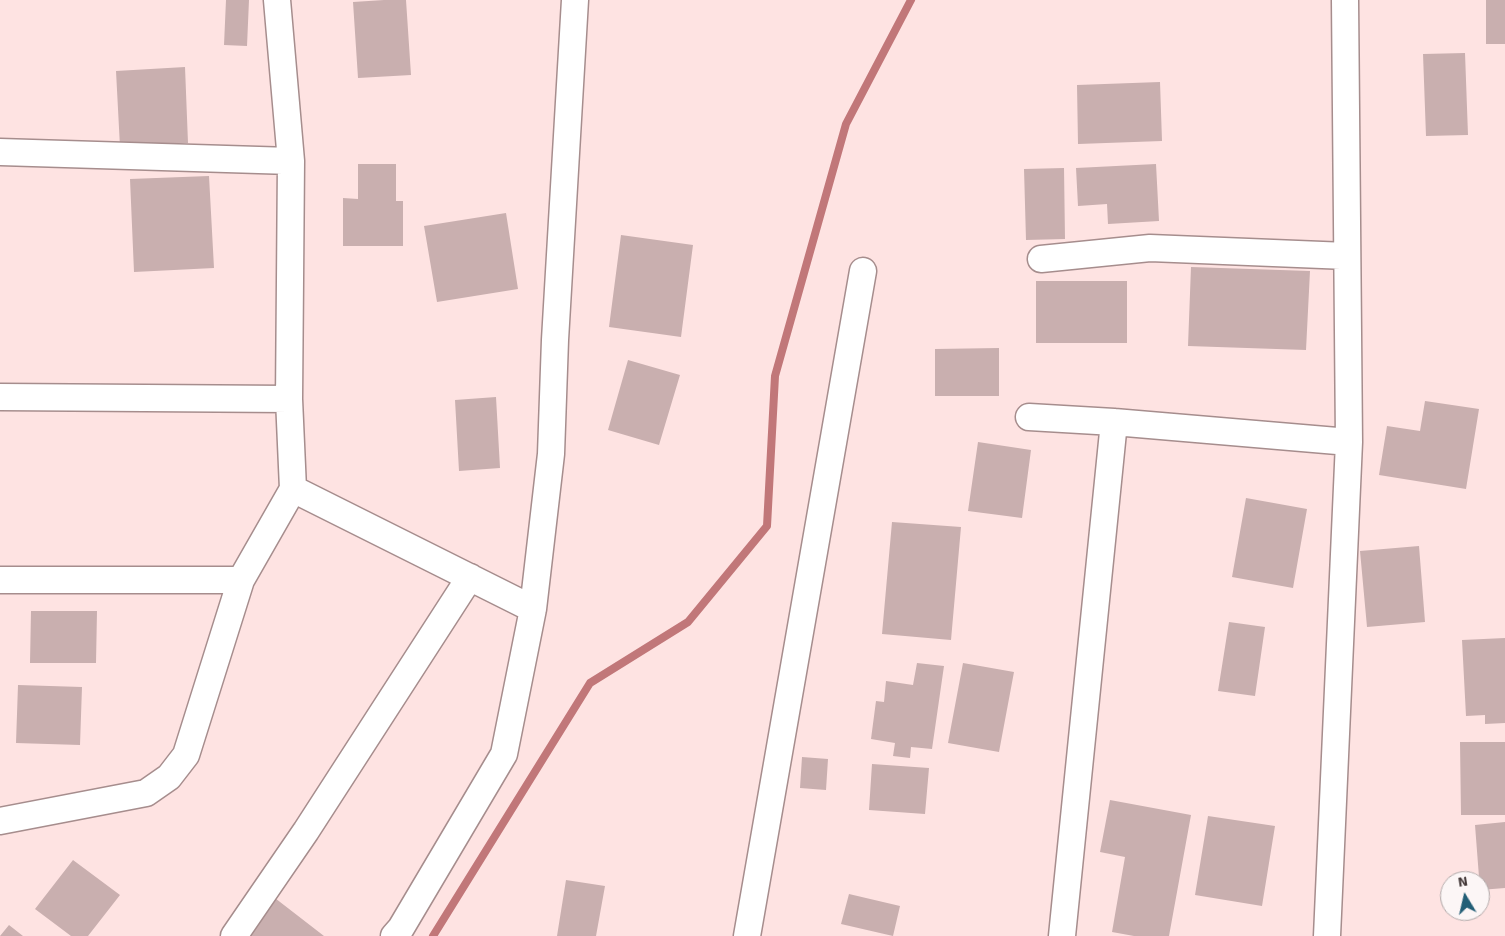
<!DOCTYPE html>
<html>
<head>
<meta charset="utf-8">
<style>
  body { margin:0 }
  #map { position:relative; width:1505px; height:936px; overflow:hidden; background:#fee3e2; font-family:Signika,sans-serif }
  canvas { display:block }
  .north { position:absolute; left:1440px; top:871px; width:50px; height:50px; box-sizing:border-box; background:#fcf6f6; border:1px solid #b1a9a9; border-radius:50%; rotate:351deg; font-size:14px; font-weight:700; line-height:20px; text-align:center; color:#413636 }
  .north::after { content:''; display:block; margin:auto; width:18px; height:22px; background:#225e76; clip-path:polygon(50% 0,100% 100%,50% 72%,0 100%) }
</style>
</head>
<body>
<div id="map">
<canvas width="1505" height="936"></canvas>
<div class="north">N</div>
</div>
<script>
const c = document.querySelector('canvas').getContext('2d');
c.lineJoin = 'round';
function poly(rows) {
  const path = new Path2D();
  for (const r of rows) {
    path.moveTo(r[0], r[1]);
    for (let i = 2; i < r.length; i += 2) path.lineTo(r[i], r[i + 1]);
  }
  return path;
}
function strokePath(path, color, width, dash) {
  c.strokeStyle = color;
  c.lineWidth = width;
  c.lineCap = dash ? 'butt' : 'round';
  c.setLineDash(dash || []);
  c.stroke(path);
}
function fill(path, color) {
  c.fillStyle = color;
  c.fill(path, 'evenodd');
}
const stream = poly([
  [433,936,590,683,688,622,767,526,775,376,846,124,911,0]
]);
const building = poly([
  [226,0,249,0,247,46,224,45],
  [384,0,406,0,411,75,358,78,353,2],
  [1486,0,1505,0,1505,44,1486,44],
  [1465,53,1468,135,1426,136,1423,54],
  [185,67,188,143,120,147,116,71],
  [1160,82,1162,141,1078,144,1077,85],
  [358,164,396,164,396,201,403,201,403,246,343,246,343,198,358,199],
  [1156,164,1159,221,1108,224,1107,204,1078,206,1076,168],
  [1064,168,1065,239,1026,240,1024,169],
  [209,176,214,268,134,272,130,179],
  [506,213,518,289,437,302,424,226],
  [621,235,693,245,681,337,609,327],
  [1191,267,1310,271,1306,350,1188,346],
  [1036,281,1127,281,1127,343,1036,343],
  [999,348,999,396,935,396,935,349],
  [628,360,680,375,659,445,608,430],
  [496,397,500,468,459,471,455,400],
  [1425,401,1479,409,1466,489,1379,475,1387,426,1420,431],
  [978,442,1031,450,1022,518,968,511],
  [1246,498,1307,509,1293,588,1232,577],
  [892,522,961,527,951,640,882,634],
  [1419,546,1425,622,1367,627,1360,551],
  [31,611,97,611,96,663,30,663],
  [1229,622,1265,627,1255,696,1218,691],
  [1505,638,1505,723,1485,724,1485,715,1466,716,1462,640],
  [917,663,944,666,932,749,911,747,910,758,893,756,895,743,871,739,876,701,884,702,886,681,913,685],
  [963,663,1014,672,999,752,948,743],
  [18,685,82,687,80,745,16,743],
  [1460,742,1505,742,1505,815,1461,815],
  [802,757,828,759,826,790,800,788],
  [872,764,929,768,925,814,869,810],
  [1110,800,1191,815,1169,936,1134,936,1112,932,1125,857,1100,852],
  [1208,816,1275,826,1262,906,1195,895],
  [1505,822,1505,888,1480,890,1475,825],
  [73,860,120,895,88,936,71,936,35,909],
  [566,880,605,886,596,936,557,936],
  [849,894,900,906,893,936,841,924],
  [271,895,324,936,239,936],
  [9,925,23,936,0,936]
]);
const minor = poly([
  [0,152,291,161],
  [1041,259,1150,248,1347,256],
  [0,397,289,399],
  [1029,417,1114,422,1349,442],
  [293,489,533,609],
  [0,580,241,580],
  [0,821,146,793,169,777,186,755,241,580,293,489,289,399,291,161,277,0],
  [234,936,306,831,470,577],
  [394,936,401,928,504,754,533,609,551,454,555,340,575,0],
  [747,936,863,271],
  [1062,936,1114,422],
  [1327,936,1349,442,1345,0]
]);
strokePath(stream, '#c17779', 8);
fill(building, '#c9afaf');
strokePath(minor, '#a68d8d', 29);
strokePath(minor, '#fff', 26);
</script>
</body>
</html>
